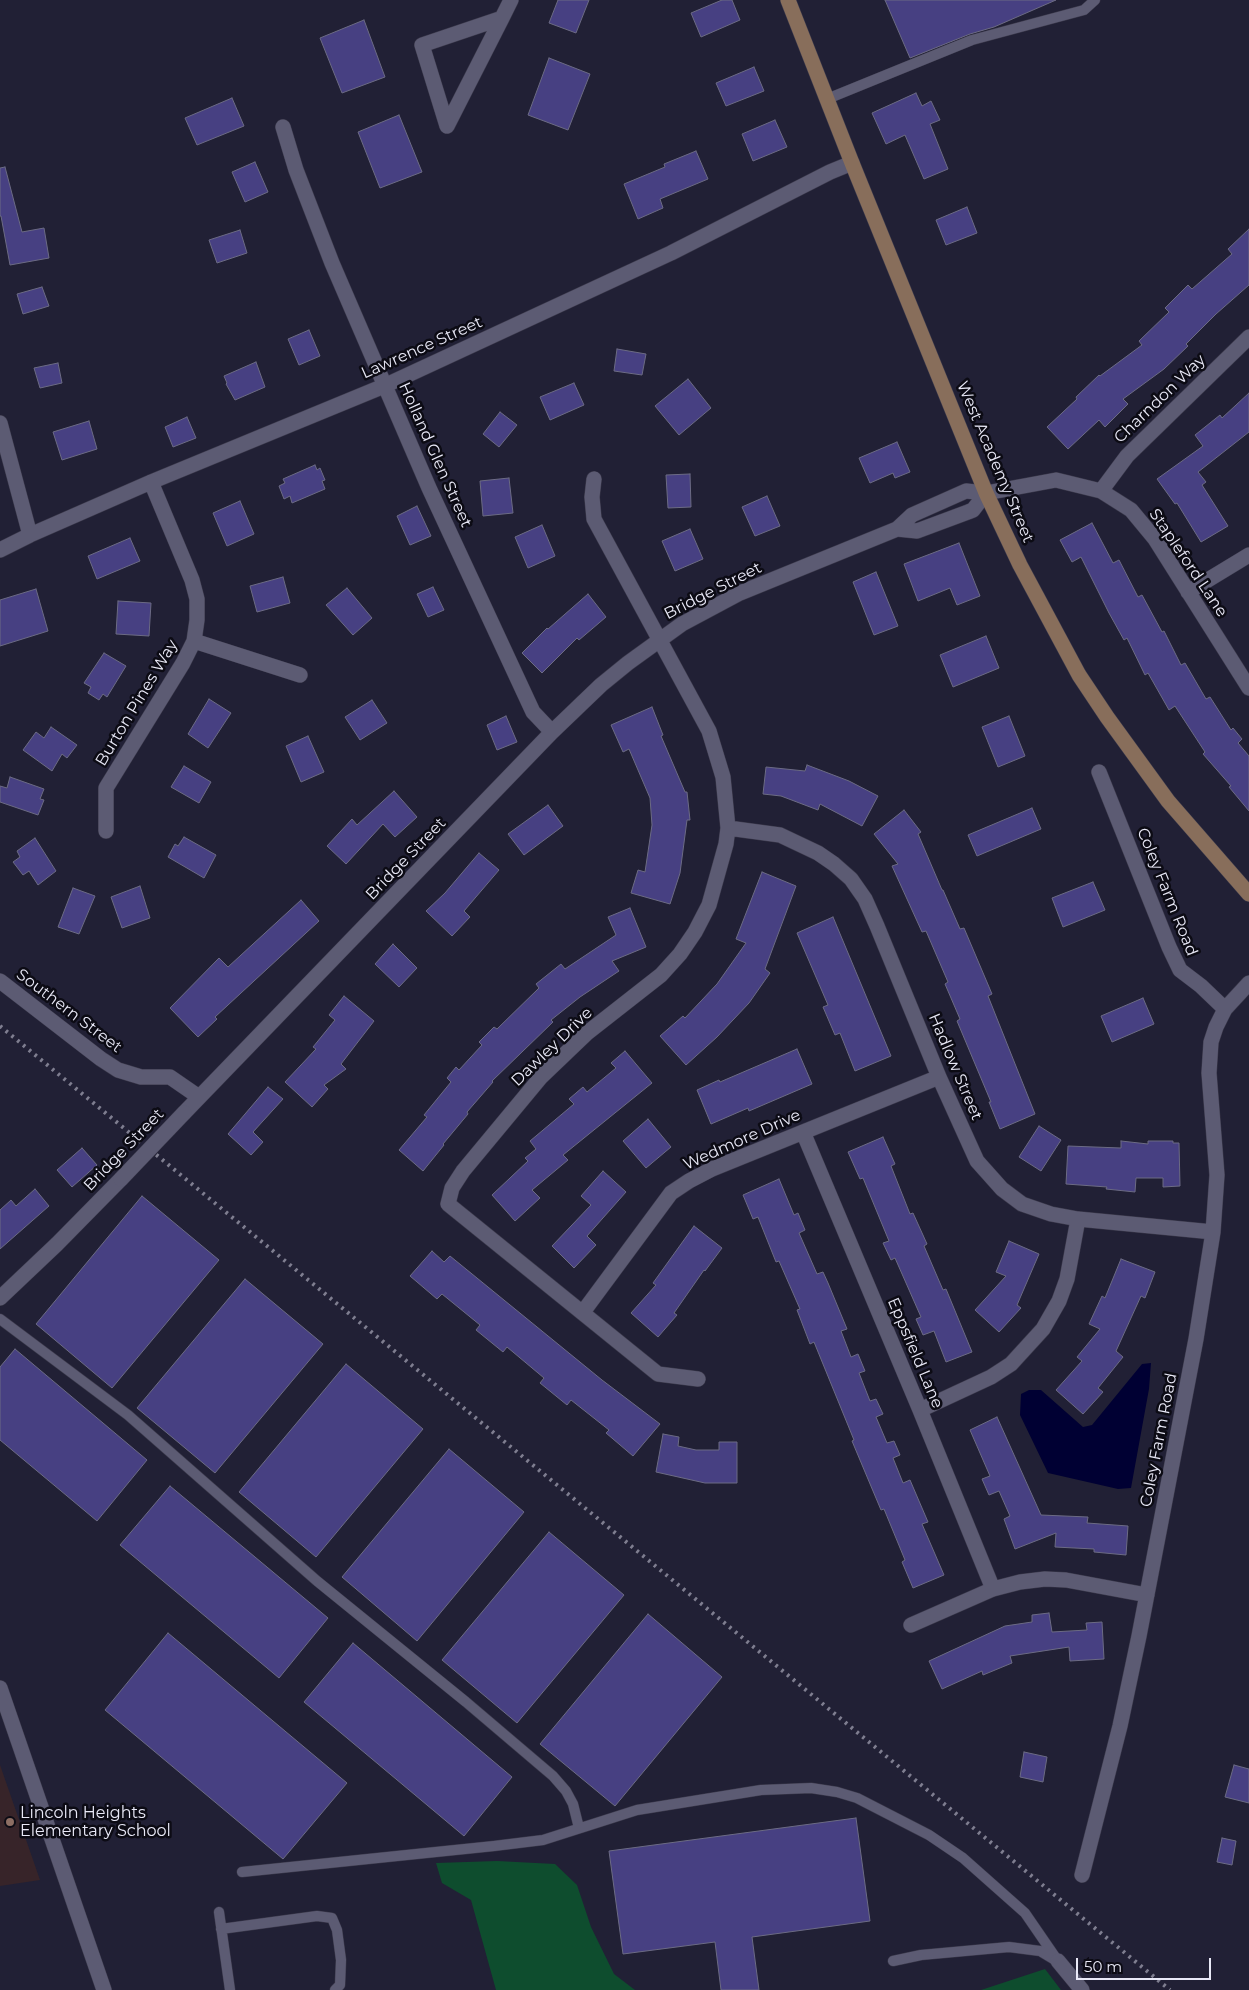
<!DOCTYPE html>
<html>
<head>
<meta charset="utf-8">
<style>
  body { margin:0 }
  #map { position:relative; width:1249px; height:1990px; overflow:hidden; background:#212035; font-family:Montserrat,sans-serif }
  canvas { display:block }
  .scale { position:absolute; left:1076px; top:1958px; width:135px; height:22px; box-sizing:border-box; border:2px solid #e9e9f7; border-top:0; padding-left:6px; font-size:15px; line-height:18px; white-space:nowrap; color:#e9e9f7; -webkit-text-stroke:4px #0c0b14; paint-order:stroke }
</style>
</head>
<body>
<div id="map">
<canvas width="1249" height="1990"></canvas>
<div class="scale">50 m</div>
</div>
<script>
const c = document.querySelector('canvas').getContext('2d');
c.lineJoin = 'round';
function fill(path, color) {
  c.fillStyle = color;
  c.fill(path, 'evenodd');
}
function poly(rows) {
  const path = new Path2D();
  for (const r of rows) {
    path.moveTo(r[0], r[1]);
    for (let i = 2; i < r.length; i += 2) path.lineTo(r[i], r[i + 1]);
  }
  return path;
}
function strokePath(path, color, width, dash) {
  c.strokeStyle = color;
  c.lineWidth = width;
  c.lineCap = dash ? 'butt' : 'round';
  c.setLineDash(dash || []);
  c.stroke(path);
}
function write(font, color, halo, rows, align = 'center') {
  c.font = font + ' Montserrat,sans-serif';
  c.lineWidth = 5;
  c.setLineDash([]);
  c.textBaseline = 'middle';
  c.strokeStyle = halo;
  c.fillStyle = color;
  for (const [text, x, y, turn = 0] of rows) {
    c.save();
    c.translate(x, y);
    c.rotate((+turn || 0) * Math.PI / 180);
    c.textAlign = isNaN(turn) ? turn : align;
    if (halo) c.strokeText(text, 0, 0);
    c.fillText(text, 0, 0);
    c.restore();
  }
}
const education = poly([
  [0,1765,40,1880,0,1886]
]);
const green = poly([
  [497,1861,555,1864,577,1885,591,1927,614,1974,635,1990,496,1990,471,1900,442,1883,436,1863],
  [1045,1969,1061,1990,981,1990]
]);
const water = poly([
  [1151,1363,1149,1389,1131,1488,1118,1489,1048,1473,1020,1415,1021,1394,1029,1390,1041,1390,1083,1427,1092,1425,1142,1364]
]);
const building = poly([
  [558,0,589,0,576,33,549,23,558,0],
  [722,0,732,0,740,20,701,37,691,13,722,0],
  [885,0,1056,0,994,27,970,34,910,58,885,0],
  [364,20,385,77,342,93,320,38,364,20],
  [549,58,590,74,568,130,528,115,549,58],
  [754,67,764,91,726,106,716,83,754,67],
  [916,93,922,106,931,101,940,120,930,124,948,169,924,179,905,135,886,144,872,113,916,93],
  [232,98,244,126,197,145,185,118,232,98],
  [399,115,422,172,380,188,358,132,399,115],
  [775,120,787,147,753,161,742,134,775,120],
  [696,151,708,179,660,199,663,208,638,219,624,184,665,167,664,164,696,151],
  [255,162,268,192,245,202,232,172,255,162],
  [5,167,22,232,44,228,49,258,10,265,1,216,0,216,0,168,5,167],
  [967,207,977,233,946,245,936,220,967,207],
  [1249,229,1249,285,1216,314,1186,344,1188,346,1164,369,1123,399,1128,404,1105,427,1099,420,1068,449,1047,427,1077,399,1076,397,1099,375,1100,376,1142,345,1139,341,1169,312,1165,308,1188,285,1192,289,1232,254,1228,249,1249,229],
  [240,230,247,253,217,263,209,240,240,230],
  [42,287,49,306,23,314,17,294,42,287],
  [309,330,320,356,299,365,288,339,309,330],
  [617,349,646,354,642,375,614,371,617,349],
  [256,362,265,387,235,400,226,384,227,383,224,376,256,362],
  [58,363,62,383,40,388,34,368,58,363],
  [688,379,711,408,679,435,655,406,688,379],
  [574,383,584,405,550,420,540,397,574,383],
  [1249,393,1249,432,1198,472,1206,482,1202,485,1228,526,1201,542,1177,503,1175,504,1157,479,1203,446,1195,435,1220,415,1222,418,1249,393],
  [500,412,517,425,499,447,483,434,500,412],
  [187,417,196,438,173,447,165,427,187,417],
  [89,421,97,449,62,460,53,432,89,421],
  [897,442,910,472,895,478,893,473,870,483,859,458,897,442],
  [315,465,317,470,320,468,325,480,322,481,325,489,292,503,290,496,284,499,279,486,285,483,283,479,315,465],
  [690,474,691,507,668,508,666,475,690,474],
  [509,478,513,513,483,516,480,481,509,478],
  [767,496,780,526,755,536,742,507,767,496],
  [240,501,254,534,227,546,213,513,240,501],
  [417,506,431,536,410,545,397,516,417,506],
  [1092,523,1113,563,1119,560,1138,597,1142,595,1162,632,1164,631,1181,665,1185,663,1206,699,1210,697,1231,730,1233,728,1242,739,1238,743,1249,756,1249,811,1229,787,1231,786,1203,754,1205,752,1175,706,1169,710,1148,673,1145,675,1127,638,1124,640,1109,613,1081,557,1072,562,1060,540,1092,523],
  [542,525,555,556,528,568,515,537,542,525],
  [690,529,703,559,675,571,662,541,690,529],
  [130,538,140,561,97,579,88,556,130,538],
  [959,543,980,596,957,605,950,588,918,601,904,564,959,543],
  [876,572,898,626,874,635,853,582,876,572],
  [283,577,290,603,257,612,250,586,283,577],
  [433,587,444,610,428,617,417,594,433,587],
  [347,588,372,618,353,635,326,605,347,588],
  [36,589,48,631,0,646,0,600,36,589],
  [588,594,606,617,579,640,577,638,542,673,522,653,547,628,548,629,588,594],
  [118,601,151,603,149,636,116,634,118,601],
  [986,636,999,668,953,687,940,655,986,636],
  [104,653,126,666,107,697,103,694,99,700,88,693,91,687,84,683,104,653],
  [209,699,231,713,208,748,188,734,209,699],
  [372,700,387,723,360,740,345,717,372,700],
  [652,707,663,735,661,736,685,792,687,792,690,820,687,820,680,873,670,904,631,893,638,870,645,872,652,825,650,798,629,749,623,752,611,725,652,707],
  [506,716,517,742,497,750,487,725,506,716],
  [1009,716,1025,756,998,767,982,727,1009,716],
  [51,727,77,745,67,758,62,754,52,771,23,750,36,732,44,738,51,727],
  [308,736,324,772,301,782,286,746,308,736],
  [807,765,849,781,878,796,862,826,820,804,818,810,781,796,763,794,766,767,805,771,807,765],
  [184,766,211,782,199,803,171,787,184,766],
  [10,777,44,789,40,799,44,800,38,815,0,802,0,786,7,788,10,777],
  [394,791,417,817,395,837,383,824,346,864,327,846,352,819,357,825,394,791],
  [548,805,563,826,524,855,508,834,548,805],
  [1032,808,1041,829,977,856,968,835,1032,808],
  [904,810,921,832,918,834,942,890,943,890,960,929,964,928,992,994,988,996,1035,1114,1000,1129,989,1102,991,1102,957,1021,960,1019,945,984,948,982,926,931,922,932,892,866,898,864,874,834,904,810],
  [184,837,216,855,204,878,168,857,175,844,178,846,184,837],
  [35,838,56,871,38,885,29,871,23,875,13,862,20,857,17,851,35,838],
  [479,853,499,870,464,911,470,917,452,936,426,911,445,893,479,853],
  [762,872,796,886,765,969,770,973,749,1003,717,1037,686,1065,660,1036,683,1016,685,1018,717,984,746,943,736,939,762,872],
  [1093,882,1105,910,1063,927,1052,898,1093,882],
  [140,886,150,918,122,928,111,897,140,886],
  [73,888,95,896,79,934,58,927,73,888],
  [301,900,319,921,215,1017,217,1019,198,1037,170,1008,219,958,228,967,301,900],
  [630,908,646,947,612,961,619,971,580,997,551,1020,553,1022,492,1081,493,1082,467,1112,468,1114,443,1144,444,1145,423,1171,399,1150,427,1117,424,1115,451,1082,447,1078,456,1067,459,1070,482,1045,479,1042,494,1027,497,1029,539,988,536,984,561,964,565,969,616,935,608,917,630,908],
  [833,917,891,1056,855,1071,840,1033,835,1035,823,1007,828,1005,797,933,833,917],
  [393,944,417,968,399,987,375,964,393,944],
  [344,996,374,1021,341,1064,346,1069,324,1085,328,1089,312,1107,285,1082,316,1049,313,1047,335,1020,329,1015,344,996],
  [1143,998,1154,1024,1112,1042,1101,1016,1143,998],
  [797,1049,812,1084,749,1111,748,1108,711,1124,697,1090,719,1080,720,1082,797,1049],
  [625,1051,652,1083,563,1155,568,1160,532,1190,540,1198,515,1221,492,1195,528,1161,525,1158,536,1149,530,1141,574,1104,569,1099,583,1087,587,1092,616,1068,611,1063,625,1051],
  [268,1087,283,1099,253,1132,263,1142,251,1155,228,1134,268,1087],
  [648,1119,671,1147,646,1168,623,1141,648,1119],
  [1039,1126,1061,1140,1041,1171,1019,1157,1039,1126],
  [883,1137,895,1164,891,1166,910,1214,913,1213,927,1244,924,1246,943,1290,946,1289,972,1352,946,1362,934,1331,923,1335,916,1319,921,1317,895,1258,891,1260,883,1243,889,1241,863,1178,860,1179,848,1152,883,1137],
  [1121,1141,1148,1144,1148,1141,1173,1141,1173,1143,1179,1143,1180,1186,1163,1187,1163,1178,1136,1178,1135,1192,1106,1189,1107,1187,1066,1184,1068,1146,1121,1148,1121,1141],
  [82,1148,97,1165,72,1187,57,1170,82,1148],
  [603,1171,626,1192,587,1236,596,1245,574,1268,552,1246,591,1205,581,1196,603,1171],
  [779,1179,794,1215,798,1213,805,1230,799,1233,817,1274,823,1272,828,1283,847,1329,841,1331,851,1357,858,1354,865,1371,859,1373,870,1401,876,1399,883,1414,876,1417,887,1443,894,1441,900,1455,893,1458,903,1483,910,1480,928,1522,922,1524,944,1575,913,1588,902,1562,905,1560,884,1509,881,1510,852,1441,854,1440,814,1342,810,1344,797,1310,800,1309,779,1261,776,1262,758,1217,753,1219,743,1195,779,1179],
  [35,1189,49,1206,0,1249,0,1210,11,1200,16,1206,35,1189],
  [142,1196,219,1260,112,1388,36,1324,142,1196],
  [694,1226,722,1248,705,1271,704,1270,674,1313,677,1315,658,1337,631,1313,656,1285,653,1283,694,1226],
  [1009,1241,1039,1254,1017,1305,1021,1308,999,1332,975,1310,1006,1276,996,1272,1009,1241],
  [432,1251,444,1262,450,1256,602,1380,660,1424,633,1456,606,1433,609,1430,571,1400,567,1405,540,1383,544,1378,507,1347,503,1352,476,1330,480,1325,442,1294,437,1299,410,1276,432,1251],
  [1121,1259,1155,1272,1145,1298,1141,1296,1116,1351,1123,1357,1098,1388,1103,1392,1083,1414,1056,1390,1082,1361,1077,1357,1100,1329,1089,1324,1102,1296,1105,1298,1121,1259],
  [245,1279,323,1344,215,1473,137,1408,245,1279],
  [15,1349,147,1460,97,1521,0,1440,0,1367,15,1349],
  [346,1364,423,1429,316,1557,239,1492,346,1364],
  [997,1417,1041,1515,1088,1517,1087,1523,1128,1526,1126,1555,1094,1552,1094,1549,1055,1547,1056,1533,1015,1549,1004,1519,1010,1516,999,1491,989,1495,982,1479,990,1476,970,1430,997,1417],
  [663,1434,679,1437,678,1446,696,1450,719,1450,719,1442,737,1442,737,1483,705,1483,656,1472,663,1434],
  [449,1449,524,1512,417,1641,342,1577,449,1449],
  [170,1486,328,1618,279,1678,120,1545,170,1486],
  [549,1532,624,1595,517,1723,442,1660,549,1532],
  [1049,1613,1052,1632,1087,1630,1086,1623,1102,1622,1104,1659,1070,1661,1069,1647,1010,1656,1012,1663,983,1675,982,1671,942,1689,929,1661,1005,1626,1032,1622,1032,1615,1049,1613],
  [648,1614,722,1677,615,1806,540,1744,648,1614],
  [168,1633,347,1783,283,1859,105,1710,168,1633],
  [353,1643,512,1777,464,1836,304,1702,353,1643],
  [1024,1752,1047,1757,1043,1782,1020,1777,1024,1752],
  [1234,1765,1249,1769,1249,1803,1225,1797,1234,1765],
  [856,1818,870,1921,752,1937,759,1990,721,1990,715,1942,623,1954,609,1851,856,1818],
  [1222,1838,1236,1841,1232,1865,1217,1862,1222,1838]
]);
const lane = poly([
  [827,99,972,40,1084,10,1095,0],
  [0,1319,128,1415,317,1581,466,1702,553,1776,566,1791,573,1804,579,1828],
  [242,1872,494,1846,543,1840,637,1810,761,1790,811,1788,837,1792,857,1798,929,1835,963,1858,1025,1913,1058,1961],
  [219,1912,230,1990],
  [221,1929,317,1916,332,1918,337,1930,341,1960,340,1985,335,1990],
  [893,1961,921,1955,1009,1947,1040,1951,1055,1960]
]);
const street = poly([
  [502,18,422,45,447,126,502,18,511,0],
  [283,127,296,170,332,263,429,488,533,712,552,732],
  [0,423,30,535],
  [594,479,592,497,594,519,709,731,723,777,728,828,726,844,709,905,695,932,680,954,661,975,587,1033,541,1077,463,1171,452,1188,448,1204,658,1374,698,1379],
  [1101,491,1127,456,1249,337],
  [897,529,917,531,968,512,973,510,986,493],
  [0,550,30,535,151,482,384,386,671,253,830,172,852,163],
  [1188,592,1249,555],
  [194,641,300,675],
  [1099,772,1169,947,1180,970,1201,986,1225,1009],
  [728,828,780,835,818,853,834,864,851,879,865,899,877,926,939,1077,977,1161,1002,1189,1022,1204,1051,1214,1078,1219,1213,1232],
  [106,831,106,788,183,663,194,641,197,620,197,599,192,580,151,482],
  [0,981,101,1059,118,1070,141,1077,170,1077,199,1097],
  [184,1113,552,732,601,685,628,663,682,624,740,593,897,529,912,515,966,491,986,493,1056,480,1101,491,1131,510,1155,539,1249,688],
  [803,1132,920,1410,993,1589],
  [0,1298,57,1244,121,1179],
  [583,1312,671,1193,689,1181,712,1169,939,1077],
  [920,1410,991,1377,1011,1364,1043,1329,1059,1301,1067,1279,1078,1219],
  [911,1625,993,1589,1020,1582,1045,1579,1066,1580,1147,1595],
  [0,1688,104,1990],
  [1082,1875,1120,1726,1139,1636,1196,1339,1213,1232,1217,1175,1209,1073,1211,1042,1216,1027,1225,1009,1249,983],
  [1058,1961,1082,1990]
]);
const secondary = poly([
  [788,0,852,163,986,493,1020,565,1079,675,1107,717,1168,801,1249,894]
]);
const rail = poly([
  [0,1026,1170,1990]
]);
const streetBridge = poly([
  [121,1179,184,1113]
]);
const markers = [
  [10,1822,5,"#8d6e63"]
];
const streetNames = [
  ["Lawrence Street",422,348,-24],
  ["Charndon Way",1160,399,-44],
  ["Holland Glen Street",435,455,66],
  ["West Academy Street",995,462,67],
  ["Stapleford Lane",1188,563,56],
  ["Bridge Street",713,591,-27],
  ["Burton Pines Way",137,703,-59],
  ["Bridge Street",406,859,-46],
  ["Coley Farm Road",1167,892,68],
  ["Southern Street",69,1011,37],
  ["Dawley Drive",552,1047,-44],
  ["Hadlow Street",955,1067,67],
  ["Wedmore Drive",742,1140,-24],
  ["Bridge Street",124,1150,-46],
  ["Eppsfield Lane",915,1353,67],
  ["Coley Farm Road",1159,1440,-79]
];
const poiNames = [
  ["Lincoln Heights",20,1813],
  ["Elementary School",20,1831]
];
fill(education, '#372429');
fill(green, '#0e4d2e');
fill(water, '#003');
fill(building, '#474082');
strokePath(building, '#6c6b84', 1);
strokePath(lane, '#3c3a4c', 11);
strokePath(street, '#3c3a4c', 16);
strokePath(secondary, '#3c3a4c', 16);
strokePath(lane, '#5c5b73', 10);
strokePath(street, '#5c5b73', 15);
strokePath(secondary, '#886e5b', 15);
strokePath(rail, '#7f7e90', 4, [2.5, 5]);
strokePath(streetBridge, '#3c3a4c', 16, []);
strokePath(streetBridge, '#5c5b73', 15);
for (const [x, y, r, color] of markers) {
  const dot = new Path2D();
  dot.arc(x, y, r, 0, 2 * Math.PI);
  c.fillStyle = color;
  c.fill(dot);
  strokePath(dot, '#0c0b14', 2);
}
write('16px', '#e9e9f7', '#0c0b14', streetNames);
write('16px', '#e9e9f7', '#0c0b14', poiNames, 'left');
</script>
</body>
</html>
